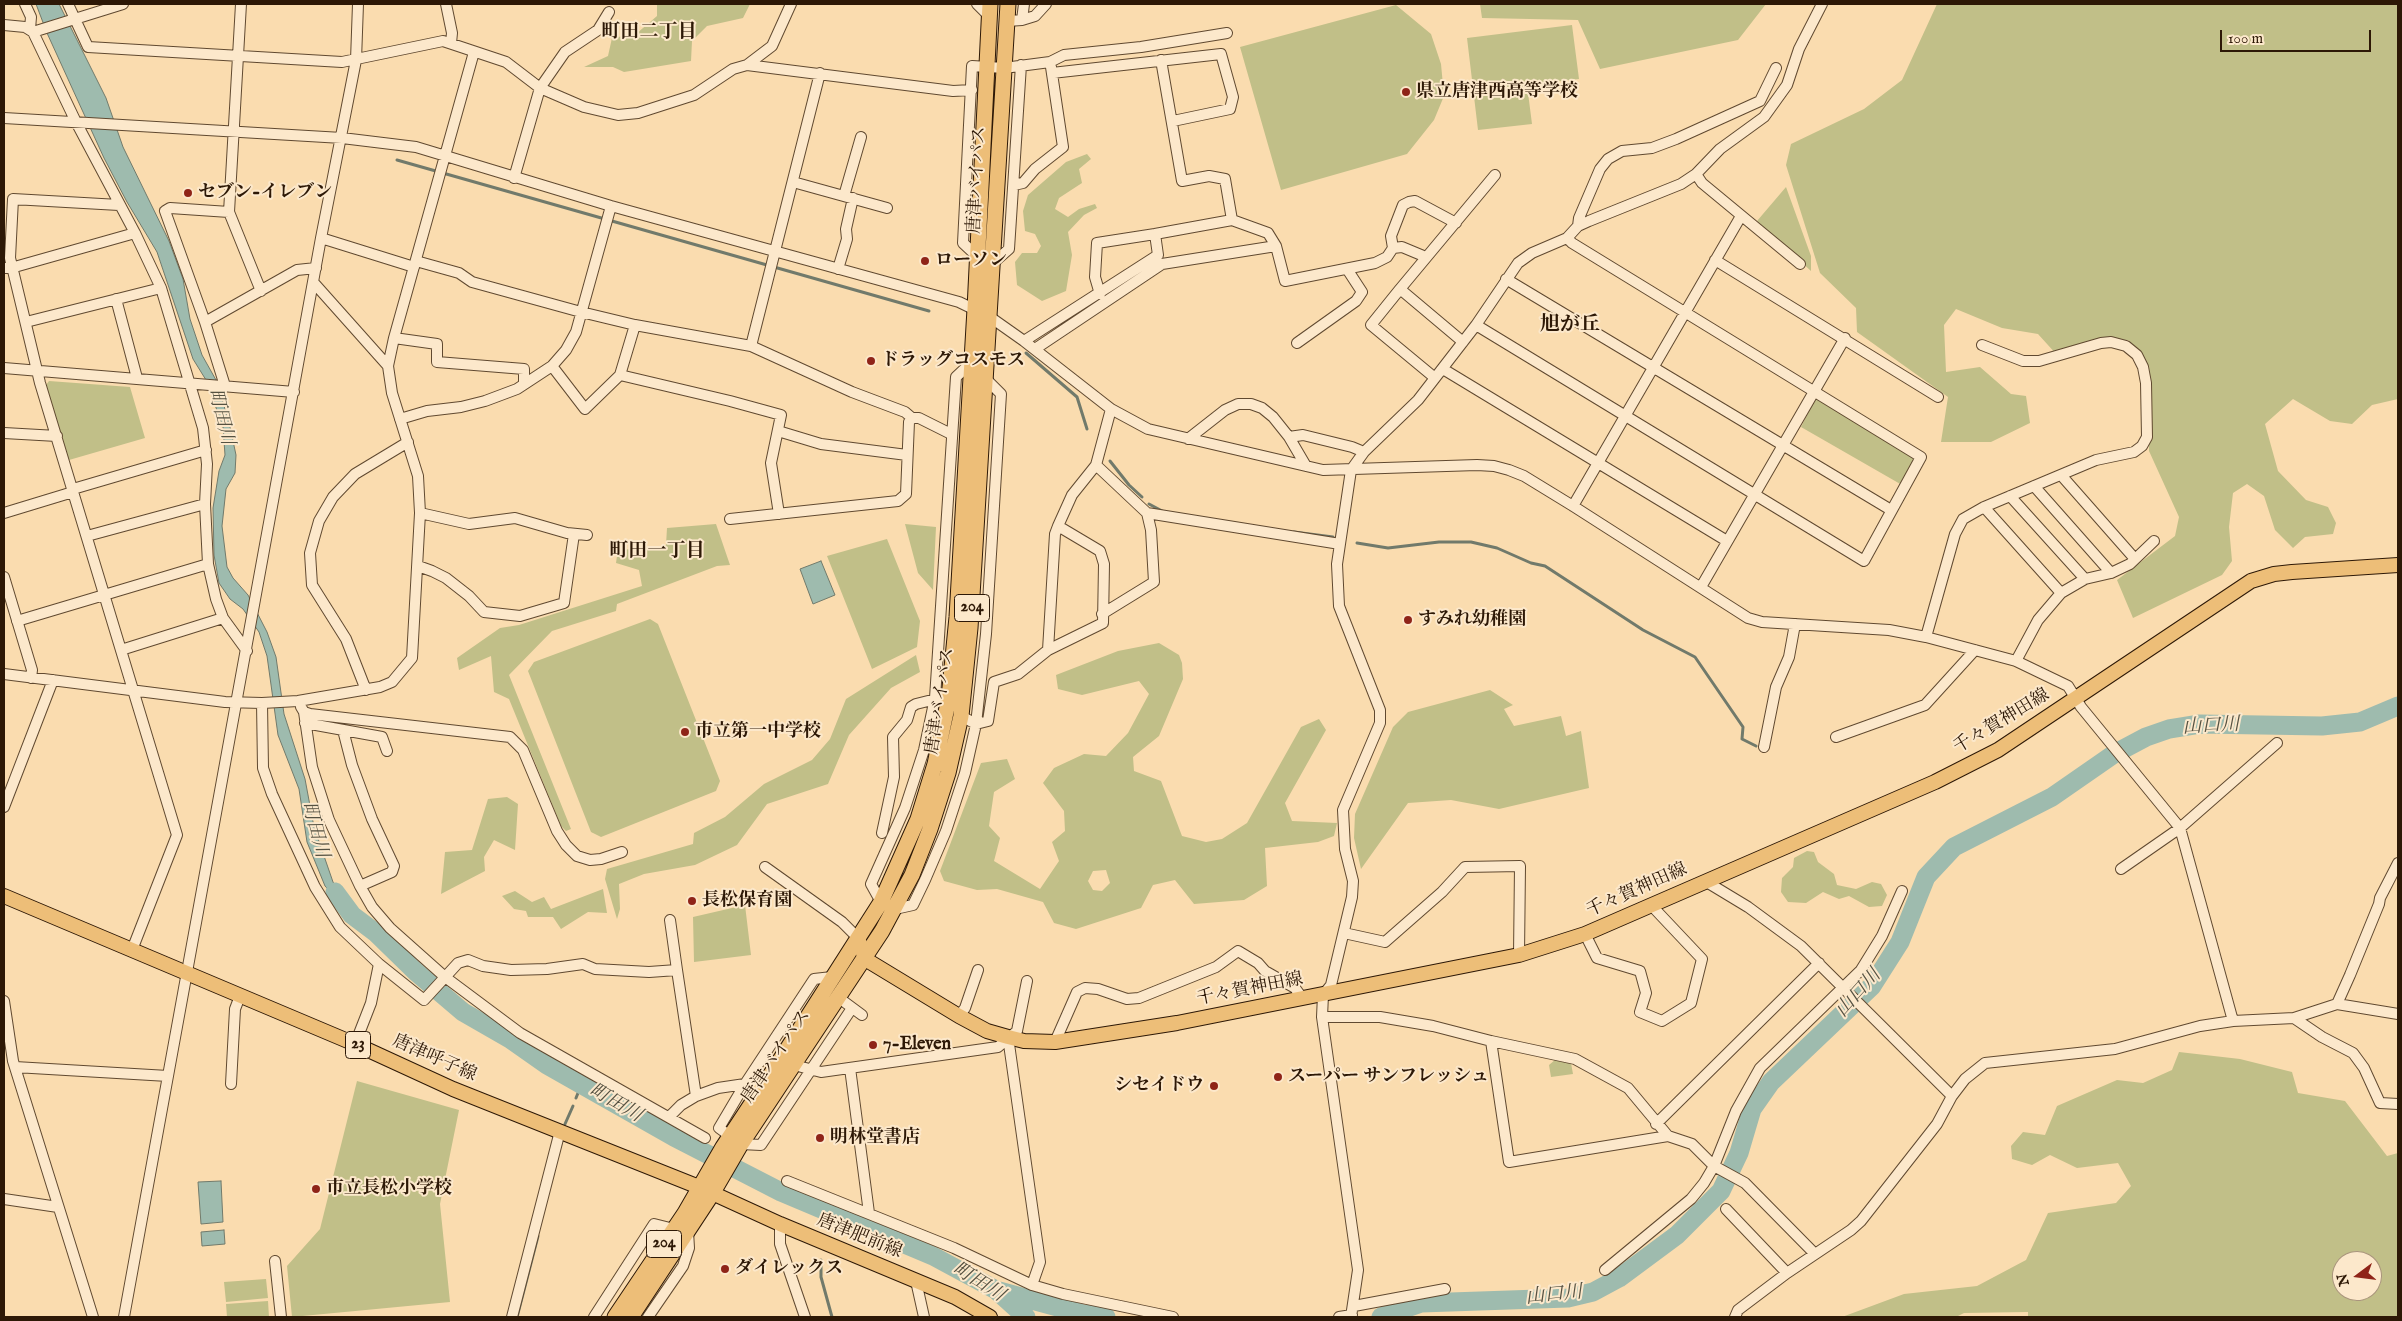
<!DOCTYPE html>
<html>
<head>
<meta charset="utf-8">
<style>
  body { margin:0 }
  #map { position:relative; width:2402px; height:1321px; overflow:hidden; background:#fadcaf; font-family:"IM FELL English",serif }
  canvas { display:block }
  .frame { position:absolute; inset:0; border:5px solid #2d1806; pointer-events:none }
  .north { position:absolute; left:2332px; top:1251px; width:50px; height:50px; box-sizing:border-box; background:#fce8cb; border:1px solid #a9957c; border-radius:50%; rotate:255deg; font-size:14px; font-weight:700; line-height:20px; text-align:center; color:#2d1806 }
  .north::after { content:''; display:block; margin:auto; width:18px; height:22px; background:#8f2418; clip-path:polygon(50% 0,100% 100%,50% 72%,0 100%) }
  .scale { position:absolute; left:2220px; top:30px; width:151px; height:22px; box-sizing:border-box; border:2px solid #2d1806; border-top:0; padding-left:6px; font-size:15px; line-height:18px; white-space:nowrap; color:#2d1806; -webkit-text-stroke:4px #fce8cb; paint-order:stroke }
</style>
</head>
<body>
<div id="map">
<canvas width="2402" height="1321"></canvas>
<div class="frame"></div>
<div class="north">N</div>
<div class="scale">100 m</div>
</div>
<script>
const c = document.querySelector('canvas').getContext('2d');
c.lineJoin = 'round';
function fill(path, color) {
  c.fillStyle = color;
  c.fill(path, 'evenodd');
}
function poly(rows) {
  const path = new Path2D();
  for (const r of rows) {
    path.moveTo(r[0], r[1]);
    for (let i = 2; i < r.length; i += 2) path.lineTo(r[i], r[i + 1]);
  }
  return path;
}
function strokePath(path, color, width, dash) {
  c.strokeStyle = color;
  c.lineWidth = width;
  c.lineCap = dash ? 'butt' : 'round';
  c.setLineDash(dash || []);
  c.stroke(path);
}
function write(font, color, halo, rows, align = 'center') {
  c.font = font + ' "IM FELL English","Noto Serif JP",serif';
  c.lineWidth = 4;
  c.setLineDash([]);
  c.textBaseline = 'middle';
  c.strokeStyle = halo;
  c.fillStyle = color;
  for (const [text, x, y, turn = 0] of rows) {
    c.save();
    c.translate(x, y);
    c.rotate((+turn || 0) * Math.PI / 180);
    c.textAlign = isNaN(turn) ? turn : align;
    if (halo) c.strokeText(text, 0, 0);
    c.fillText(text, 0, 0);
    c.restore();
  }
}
const green = poly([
  [657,4,750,4,743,18,707,26,692,41,691,61,624,72,613,67,584,67,608,56,612,38,636,34,657,16],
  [1480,4,1766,4,1738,40,1600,69,1578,20,1482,18],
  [1937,4,2398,4,2398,399,2372,405,2352,424,2330,421,2293,399,2265,424,2278,471,2306,500,2328,507,2336,523,2333,534,2305,537,2293,548,2275,530,2264,496,2247,484,2233,493,2229,527,2232,561,2222,575,2133,618,2117,580,2175,536,2179,517,2149,451,2149,372,2141,352,2128,340,2057,355,2038,334,2002,328,1956,309,1944,325,1946,372,1980,367,2011,394,2026,396,2030,423,1991,442,1941,442,1948,397,1857,332,1856,308,1820,273,1786,165,1791,144,1864,109,1902,80],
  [1396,5,1431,34,1441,64,1444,96,1434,120,1407,154,1281,190,1240,47],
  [1572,25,1579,79,1527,85,1532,124,1478,130,1467,38],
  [1087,154,1091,159,1079,169,1082,183,1059,198,1055,209,1068,217,1079,209,1095,204,1097,208,1084,215,1068,232,1072,255,1066,291,1042,301,1017,285,1015,262,1022,253,1037,253,1041,246,1035,234,1025,231,1023,211,1028,195,1066,162],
  [1786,187,1811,256,1811,271,1757,221],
  [49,381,130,387,145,438,69,460,46,385],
  [1820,397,1916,457,1902,485,1801,427,1815,399],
  [716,524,730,565,717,566,617,604,616,611,552,631,509,675,571,829,566,831,561,826,509,699,494,692,491,656,459,670,457,658,500,628,519,625,642,586,639,570,616,563,618,549,647,550,666,545,667,528],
  [905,524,936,527,933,590,918,573],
  [887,539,920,621,917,647,872,669,827,556],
  [650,619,658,624,720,781,716,791,601,837,591,832,528,671,534,662],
  [1159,643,1179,655,1182,663,1183,679,1159,736,1133,757,1134,771,1161,781,1182,836,1206,842,1222,839,1247,823,1301,727,1319,719,1326,730,1285,803,1292,821,1337,823,1334,836,1318,842,1265,848,1267,886,1244,900,1194,904,1175,880,1153,885,1141,908,1076,929,1054,923,1043,902,997,889,977,890,944,881,940,871,981,763,1007,759,1015,779,994,792,989,826,1000,838,994,861,1040,889,1059,861,1052,842,1065,831,1064,811,1043,783,1054,768,1084,754,1106,756,1128,733,1149,694,1139,681,1082,695,1058,689,1056,675,1118,651],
  [1106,870,1110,883,1102,891,1093,890,1088,881,1093,871],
  [916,655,920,672,891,688,849,735,828,784,767,804,737,845,695,865,644,874,619,884,620,909,617,919,605,879,607,869,693,844,694,833,725,817,764,784,812,760,830,739,846,699],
  [1490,690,1513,705,1504,709,1514,726,1561,716,1566,736,1581,731,1589,788,1499,809,1451,800,1408,803,1361,869,1354,838,1355,814,1393,727,1408,712],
  [507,797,518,804,515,850,494,840,484,857,485,871,441,894,445,852,472,850,488,799],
  [1807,851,1814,852,1818,862,1834,874,1837,885,1856,889,1872,882,1881,884,1887,895,1882,906,1869,907,1849,896,1839,899,1823,892,1806,903,1788,902,1781,892,1782,878,1793,867,1794,858],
  [603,889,607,913,588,912,561,929,553,917,528,917,526,911,514,909,502,896,515,891,532,902,544,897,551,909],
  [745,905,751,955,694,962,693,917],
  [2179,1052,2240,1059,2292,1072,2298,1093,2345,1101,2387,1156,2398,1153,2398,1317,2028,1317,2028,1312,1964,1313,1956,1317,1842,1317,1904,1294,1977,1286,2026,1260,2048,1213,2116,1203,2131,1186,2118,1163,2077,1168,2050,1155,2032,1165,2012,1159,2011,1146,2023,1132,2045,1135,2057,1106,2117,1080,2143,1083,2172,1070],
  [2342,1261,2372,1261,2372,1291,2342,1291],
  [1556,1059,1571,1063,1573,1074,1551,1077,1549,1065],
  [357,1081,459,1110,440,1204,450,1302,292,1317,287,1266,320,1229],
  [266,1279,268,1298,226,1302,224,1282],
  [268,1301,269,1317,227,1317,226,1304]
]);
const water = poly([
  [36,4,59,4,106,98,123,147,169,241,183,279,190,319,202,355,216,380,229,422,236,455,235,473,226,489,222,526,227,567,233,578,248,595,267,632,276,657,284,714,305,779,314,827,333,882,352,915,325,886,307,842,299,789,278,735,267,656,259,632,243,609,230,599,219,583,214,555,213,508,219,471,225,455,223,427,206,380,193,359,157,252,127,202,104,158,47,33,36,4],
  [821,561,835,595,813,604,800,569,821,561],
  [221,1181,223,1222,201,1224,198,1182,221,1181],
  [224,1230,225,1244,202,1246,201,1232,224,1230]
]);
const stream = poly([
  [397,160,929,311],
  [1026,353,1077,397,1087,429],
  [1110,461,1129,485,1142,497],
  [1149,504,1164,512],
  [1294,532,1333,537],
  [1357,543,1388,548,1439,542,1471,542,1497,548,1531,563,1545,566,1643,630,1695,657,1743,727,1742,739,1756,746],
  [576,1098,582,1083],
  [565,1124,573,1106],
  [824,1222,825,1210],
  [821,1260,821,1277,832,1317],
  [517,1317,538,1236]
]);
const river = poly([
  [335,892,352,915,376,933,416,972,463,1012,510,1039,547,1065,674,1137,781,1192,933,1256,996,1290,1026,1317],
  [999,1291,1083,1314,1106,1317],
  [1381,1317,1421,1303,1568,1298,1593,1292,1619,1278,1677,1235,1721,1191,1739,1153,1752,1109,1771,1082,1872,986,1900,942,1926,877,1954,847,2052,797,2114,754,2146,737,2169,729,2200,724,2322,726,2360,722,2398,706]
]);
const minor = poly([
  [25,4,31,17,30,29],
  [68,4,88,47,342,62,443,41,506,62,540,88,584,107,618,115,638,113,694,95,733,69,747,65,772,46,791,4],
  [241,4,229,212,261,291],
  [446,4,452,33,451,43],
  [977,4,989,16],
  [1022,20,1035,16,1046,4],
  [1007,21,1022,20,1024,4],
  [4,25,25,27,33,32,76,122,135,233,161,288,203,428,207,464,205,504,208,564,216,599,223,618,247,651],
  [33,32,123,4],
  [1161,60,1182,181,1209,176,1225,179,1232,220],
  [747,65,953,91,972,90],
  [1052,73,1221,54,1233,97,1230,109,1173,121],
  [4,118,342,138,416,147,611,206,959,302,990,317,1024,341,1111,409,1148,429,1323,470,1477,465,1494,466,1509,470,1524,476,1573,506,1748,618,1762,622,1889,630,1926,637,2016,661,2068,686,2081,707,2180,828,2233,1021],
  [1696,174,1702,183,1800,264],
  [514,178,540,88,565,52,598,30,609,12],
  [793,182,887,208],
  [1014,185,1023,183,1035,169,1063,147,1051,67],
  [844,196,861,137],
  [119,205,13,199,10,258,40,383,177,835,132,950],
  [1578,226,1579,218,1600,169,1608,159,1622,151,1652,148,1676,139,1760,101,1776,68],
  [321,238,414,267],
  [1393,248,1391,236,1403,205,1409,202,1415,201,1456,223],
  [978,257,963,243,972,66,1004,68,1050,62,1064,55,1141,47,1227,33],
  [1715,260,1938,397],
  [416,261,459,273,472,282,581,312,635,325,751,346,852,392,905,412,912,418],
  [993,263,1009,249,1021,65],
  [4,268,11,268,135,233],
  [838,269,847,239,846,229,853,198],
  [1506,279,1891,510],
  [314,283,388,366],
  [1400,289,1371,325,1435,378],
  [1100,294,1095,277,1097,243,1155,234],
  [116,299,137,378],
  [26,322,161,288],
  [205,322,297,270,316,268],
  [1476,325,1864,561,1921,457,1572,243,1567,238],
  [394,338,437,344,437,362,524,369,524,384],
  [1024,341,1158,255,1155,234,1232,220,1268,233,1276,246,1285,281,1375,263,1387,257,1393,248,1402,247,1426,257],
  [1463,342,1400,289,1495,175],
  [1297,343,1356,301,1362,292,1347,269],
  [751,346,820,73],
  [1035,349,1162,264,1276,246],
  [552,366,585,409,620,375,730,401,781,415,771,463,779,514],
  [4,368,294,392],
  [1443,369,1727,541],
  [620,375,635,325],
  [225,386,205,322,165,211,170,208,229,212],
  [400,419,427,411,461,407,485,401,517,389,552,366,566,350,576,332,611,206],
  [778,431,821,444,907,455],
  [4,433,57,436],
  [1289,437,1303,435,1352,447,1364,452],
  [1188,439,1225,410,1238,404,1251,404,1262,408,1273,417,1289,437,1306,466],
  [1096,465,1147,513,1151,530,1154,582,1102,614],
  [2061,475,2135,559],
  [2034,486,2111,573],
  [73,489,206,450],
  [2010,496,2085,579],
  [1573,506,1741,216],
  [1984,507,2061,593],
  [4,513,73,492],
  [420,513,469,524,515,518,567,533,587,535],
  [1147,513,1340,544],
  [730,519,898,501,906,494,909,422,912,418,919,418,951,434],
  [1058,526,1072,495,1096,465,1111,409],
  [87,536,205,504],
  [418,566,432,571,446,578,469,596,484,612,520,616,564,603,574,534],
  [4,577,32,670,31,678],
  [1701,587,1845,338],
  [17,621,208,564],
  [1926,637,1955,534,1963,519,1984,507,2096,460,2134,452,2142,446,2147,437,2146,383,2143,367,2137,355,2126,346,2111,342,2101,343,2039,361,2023,361,1982,345],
  [121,650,223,618],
  [2016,661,2038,620,2061,593,2085,579,2111,573,2130,564,2154,541],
  [4,674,225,702,262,703,298,701,380,687,392,682,412,658,420,513,418,476,392,393,388,366,394,338,474,52],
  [366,690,346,639,312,585,310,553,319,521,333,497,355,474,408,442],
  [262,703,263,768,272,794,315,887,340,927,379,964,371,1003,355,1044],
  [301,707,304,712,310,714,510,737,523,750,557,831,566,845,577,856,590,860,601,859,622,852],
  [304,712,312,767,329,820,360,886,372,907,390,928,445,977,520,1033,705,1138],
  [961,716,976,724,988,721,994,682,1018,674,1048,650,1103,623,1104,564,1100,551,1058,526,1055,534,1048,650],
  [305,723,382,737,387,751],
  [343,730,352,765,372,819,394,866,392,872,360,886],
  [1836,737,1925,705,1975,650],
  [1764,747,1776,687,1789,657,1795,624],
  [4,807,53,680],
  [882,833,894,777,893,737,907,720,911,707,916,704,940,698],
  [765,867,842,922,858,938],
  [2121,869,2180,828,2277,743],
  [1705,881,1748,907,1801,946,1952,1096],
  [881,902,871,884,905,808,924,750,935,698,956,377,972,362],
  [895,909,913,905,925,880,946,831,965,773,976,724,986,634,1001,394,986,379],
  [670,920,677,970],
  [1344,933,1385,942,1442,892,1465,867,1520,866,1519,955],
  [1585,934,1597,958,1640,971,1646,993,1640,1012,1662,1021,1691,1003,1702,959,1651,905],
  [379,964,424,1000,458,963,468,960,483,966,511,970,547,969,583,964,595,969,649,972,677,970,696,1096],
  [839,998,862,1015],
  [4,1001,13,1061,93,1317],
  [2337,1004,2398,1014],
  [959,1016,965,1008,978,970],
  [1322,1017,1380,1017,1433,1026,1491,1041,1575,1059,1628,1088,1668,1136,1692,1144,1714,1166,1745,1183,1815,1254],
  [2294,1018,2322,1037,2353,1053,2364,1068,2380,1103,2398,1104],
  [1008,1037,1040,1262,1032,1285],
  [1491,1041,1509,1162,1668,1136],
  [1055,1042,1077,992,1085,988,1098,989,1127,999,1139,998,1216,967,1238,951,1258,963,1265,971,1295,988,1303,999],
  [794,1065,821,1072,998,1047,1017,1031,1027,981],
  [15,1067,168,1076],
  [850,1068,869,1213],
  [231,1084,235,1009,240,996],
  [669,1117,681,1105,696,1096,718,1088,745,1084,764,1085],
  [1656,1124,1819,963],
  [730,1136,719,1128,745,1084,814,979,832,977],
  [741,1144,761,1145,852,1008],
  [787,1181,954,1248,1032,1285,1063,1294,1173,1317],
  [4,1199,58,1207],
  [1726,1209,1787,1273],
  [780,1224,780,1244,805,1317],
  [275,1261,281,1317],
  [1605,1270,1691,1199,1704,1183,1714,1166,1736,1111,1760,1068,1861,970,1882,936,1902,891],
  [916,1281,924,1317],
  [1354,1306,1445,1289],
  [124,1317,321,238,356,60,358,4],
  [512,1317,560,1131],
  [594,1317,654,1224,674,1229],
  [648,1317,683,1266,689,1248,688,1231],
  [1339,1317,1352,1315],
  [1351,1317,1358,1270,1322,1017,1323,995,1331,985,1352,897,1353,881,1345,849,1343,810,1380,723,1380,710,1339,606,1337,564,1351,470,1364,452,1418,400,1476,325,1518,263,1532,253,1567,238,1578,226,1589,221,1681,184,1696,174,1720,149,1764,117,1787,85,1799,49,1822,4],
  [1735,1317,1738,1310,1787,1273,1851,1230,1861,1221,1937,1124,1952,1096,1965,1079,1985,1063,2115,1049,2200,1026,2233,1021,2294,1018,2337,1004,2350,975,2379,904,2380,898,2398,863]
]);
const major = poly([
  [4,896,355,1044,453,1089,699,1187,780,1224,955,1297,990,1317],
  [858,938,865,959,959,1016,987,1031,1008,1037,1024,1041,1055,1042,1177,1023,1519,955,1585,934,1935,782,1998,750,2251,581,2274,574,2292,572,2398,565]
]);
const highway = poly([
  [615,1317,685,1213,723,1147,777,1065,881,902,918,819,935,764,949,698,957,617,975,309,990,4],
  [631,1317,712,1194,741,1144,882,931,912,875,930,829,948,773,961,716,970,628,1008,4]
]);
const markers = [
  [1406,92,5,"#8f2418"],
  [188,193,5,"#8f2418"],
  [925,261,5,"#8f2418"],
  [871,361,5,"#8f2418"],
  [1408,620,5,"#8f2418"],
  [685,732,5,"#8f2418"],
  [692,901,5,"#8f2418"],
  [873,1045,5,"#8f2418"],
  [1278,1077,5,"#8f2418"],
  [1214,1086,5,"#8f2418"],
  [820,1138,5,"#8f2418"],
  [316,1189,5,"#8f2418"],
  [725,1269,5,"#8f2418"]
];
const shields = [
  [972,608,35],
  [358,1045,25],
  [664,1244,35]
];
const shieldNames = [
  ["204",972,608],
  ["23",358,1045],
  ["204",664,1244]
];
const poiNames = [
  ["県立唐津西高等学校",1416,92],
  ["セブン-イレブン",198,193],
  ["ローソン",935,261],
  ["ドラッグコスモス",881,361],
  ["すみれ幼稚園",1418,620],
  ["市立第一中学校",695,732],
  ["長松保育園",702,901],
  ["7-Eleven",883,1045],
  ["スーパー サンフレッシュ",1288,1077],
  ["シセイドウ",1204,1086,"right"],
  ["明林堂書店",830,1138],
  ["市立長松小学校",326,1189],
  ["ダイレックス",735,1269]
];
const streetNames = [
  ["唐津バイパス",978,180,-87],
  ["唐津バイパス",941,701,-81],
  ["千々賀神田線",2002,722,-31],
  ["千々賀神田線",1637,891,-24],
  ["千々賀神田線",1250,990,-11],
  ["唐津バイパス",777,1057,-56],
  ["唐津呼子線",434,1059,24],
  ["唐津肥前線",859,1237,22]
];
const neighbourhoodNames = [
  ["町田二丁目",649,33],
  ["町田一丁目",657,552]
];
const waterNames = [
  ["町田川",220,417,76],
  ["山口川",2211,727,-3],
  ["町田川",314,830,75],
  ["山口川",1859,994,-48],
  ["町田川",615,1104,30],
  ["町田川",978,1283,32],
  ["山口川",1554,1296,-6]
];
const quarterNames = [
  ["旭が丘",1570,326]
];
fill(green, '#c1bf88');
fill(water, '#9ebbae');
strokePath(water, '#717a6b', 1);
strokePath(stream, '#717a6b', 3);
strokePath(river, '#9ebbae', 19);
strokePath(minor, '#604930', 12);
strokePath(major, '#2d1806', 16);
strokePath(highway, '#2d1806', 17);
strokePath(minor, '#fce8cb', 10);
strokePath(major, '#edbe78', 14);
strokePath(highway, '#edbe78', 15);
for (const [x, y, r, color] of markers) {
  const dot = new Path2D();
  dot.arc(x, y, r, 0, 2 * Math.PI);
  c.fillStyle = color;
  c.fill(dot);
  strokePath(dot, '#fce8cb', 2);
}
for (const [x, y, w] of shields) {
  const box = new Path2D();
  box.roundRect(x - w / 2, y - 13.5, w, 27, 4);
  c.fillStyle = '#fce8cb';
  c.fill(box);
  strokePath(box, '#2d1806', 1);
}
write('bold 16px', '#2d1806', null, shieldNames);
write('bold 18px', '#2d1806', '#fce8cb', poiNames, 'left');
write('18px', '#2d1806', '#fce8cb', streetNames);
write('bold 19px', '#2d1806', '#fce8cb', neighbourhoodNames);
write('italic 19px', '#555141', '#fce8cb', waterNames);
write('bold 20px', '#2d1806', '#fce8cb', quarterNames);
</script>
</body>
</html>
